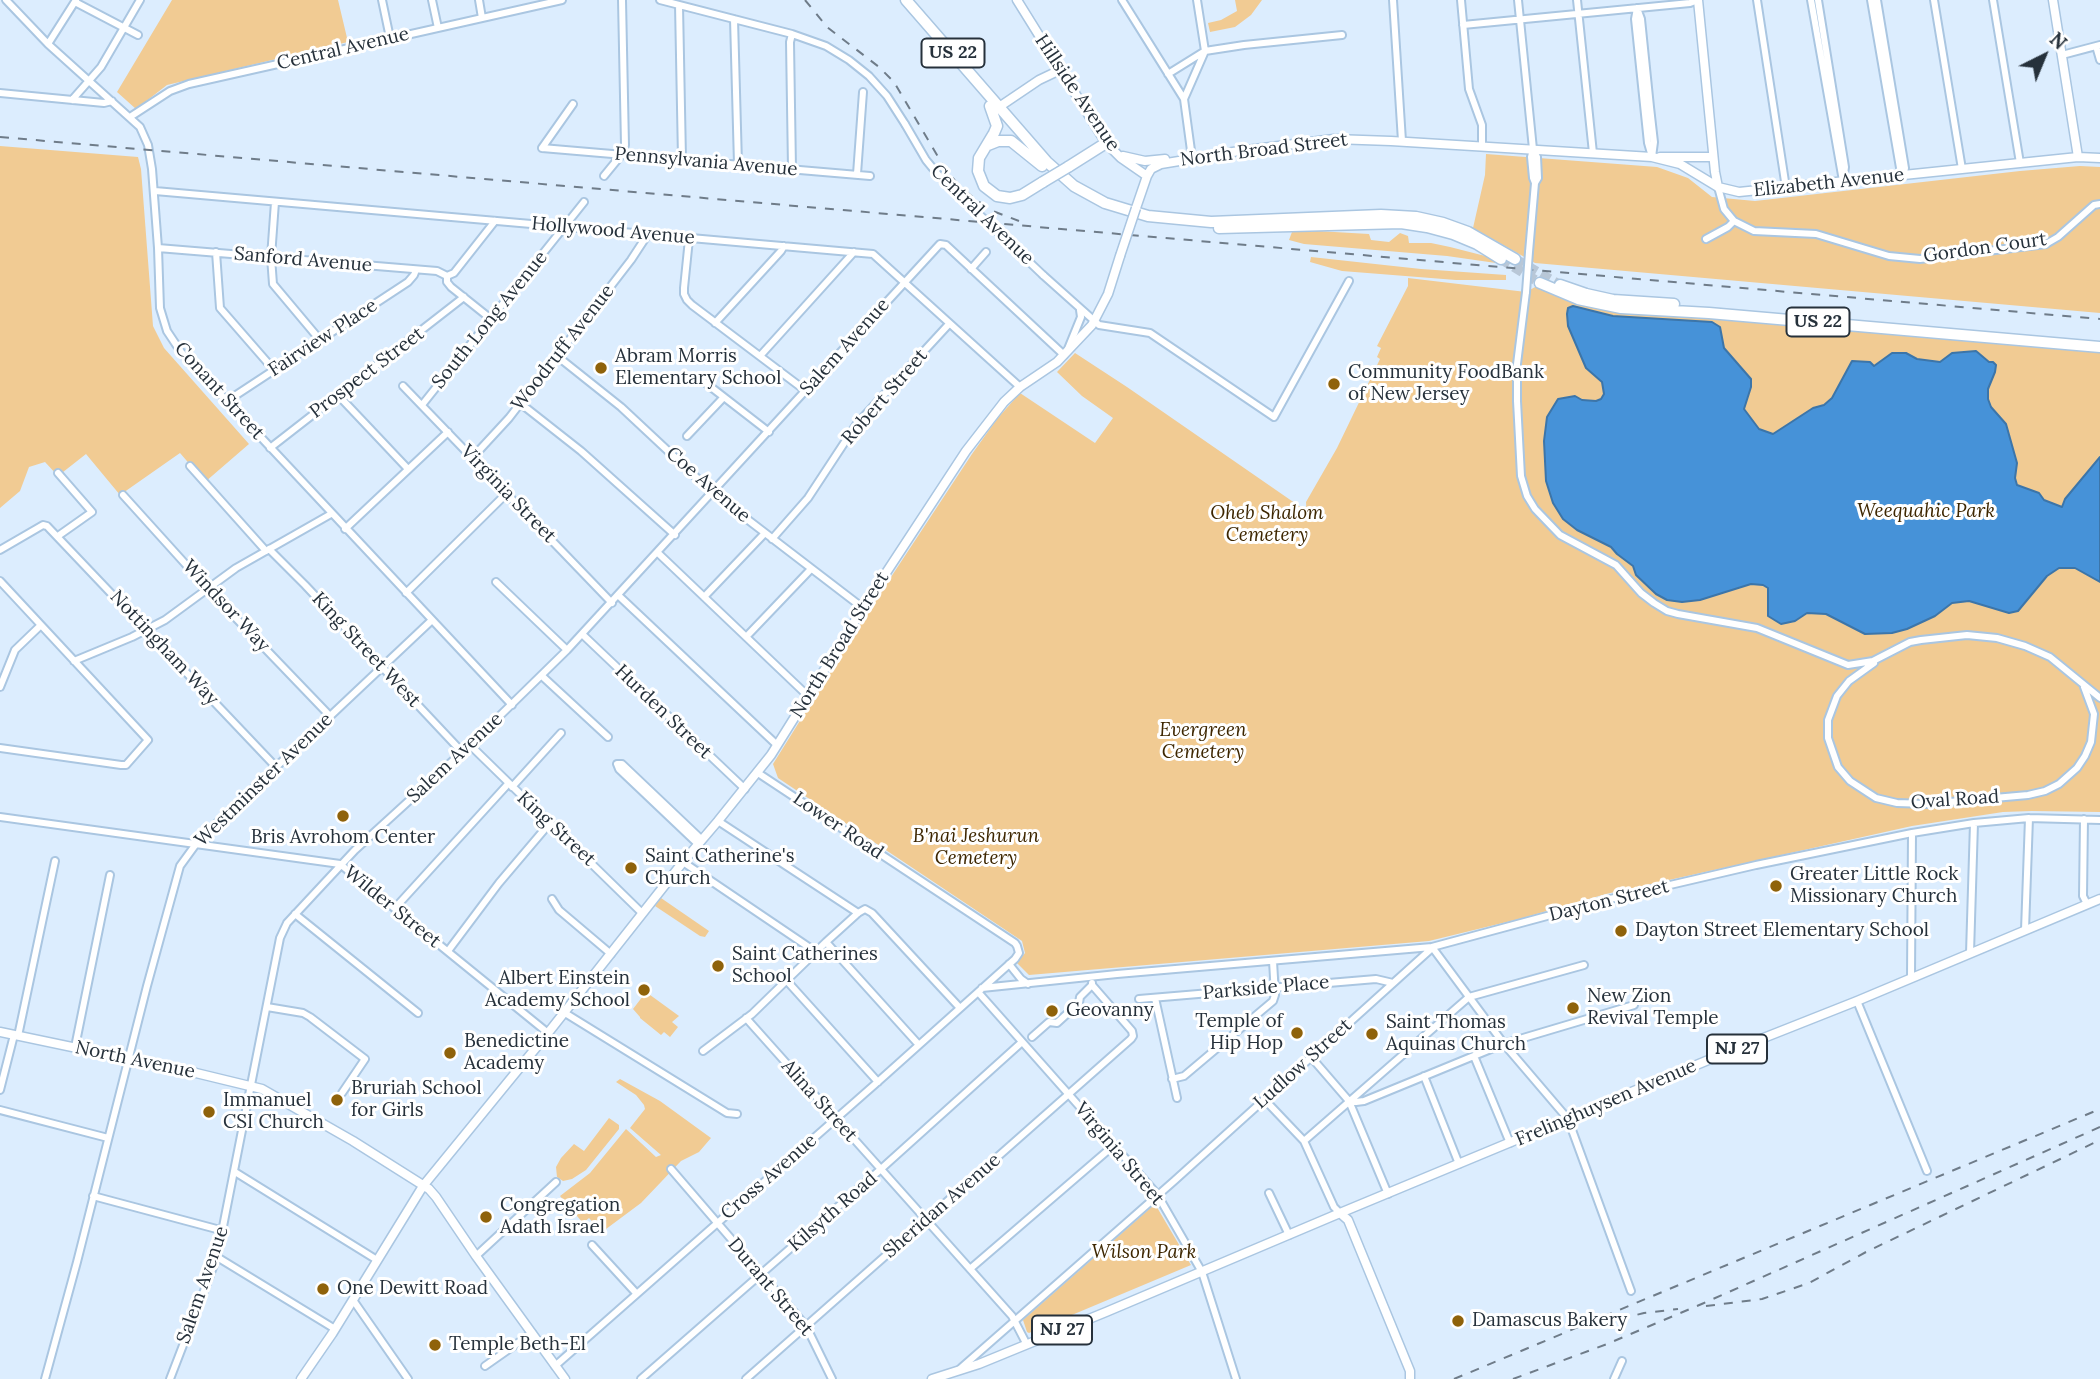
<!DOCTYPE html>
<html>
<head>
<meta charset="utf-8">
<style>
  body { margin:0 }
  #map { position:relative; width:2100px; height:1379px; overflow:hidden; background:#dcedfe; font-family:Lora,serif }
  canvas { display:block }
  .north { position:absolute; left:2009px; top:21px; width:70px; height:70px; -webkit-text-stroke:5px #fff; paint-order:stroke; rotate:43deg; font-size:19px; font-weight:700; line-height:28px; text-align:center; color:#26313b }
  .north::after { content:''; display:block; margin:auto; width:24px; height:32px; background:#26313b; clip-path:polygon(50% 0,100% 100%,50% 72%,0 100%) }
</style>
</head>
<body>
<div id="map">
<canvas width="2100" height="1379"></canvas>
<div class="north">N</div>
</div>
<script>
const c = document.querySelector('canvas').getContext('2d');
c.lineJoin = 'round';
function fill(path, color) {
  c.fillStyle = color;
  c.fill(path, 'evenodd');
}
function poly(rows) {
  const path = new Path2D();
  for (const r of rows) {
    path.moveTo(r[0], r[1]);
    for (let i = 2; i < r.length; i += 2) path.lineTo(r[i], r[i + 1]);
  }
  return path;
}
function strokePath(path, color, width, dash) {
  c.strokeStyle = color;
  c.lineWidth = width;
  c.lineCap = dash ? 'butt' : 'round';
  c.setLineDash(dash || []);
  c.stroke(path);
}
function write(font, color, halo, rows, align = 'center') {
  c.font = font + ' Lora,serif';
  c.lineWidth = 6;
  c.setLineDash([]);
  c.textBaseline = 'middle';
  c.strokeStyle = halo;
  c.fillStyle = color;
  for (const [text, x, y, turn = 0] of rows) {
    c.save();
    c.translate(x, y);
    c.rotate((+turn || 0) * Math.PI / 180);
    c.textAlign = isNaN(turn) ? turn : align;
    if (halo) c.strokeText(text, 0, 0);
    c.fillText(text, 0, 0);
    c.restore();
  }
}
const green = poly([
  [172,0,338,0,348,42,167,85,136,109,117,92],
  [1235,0,1262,0,1251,15,1235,27,1210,32,1208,23,1221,20,1237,11],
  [0,146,138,157,141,169,153,326,164,348,249,444,205,482,180,453,120,495,86,454,58,476,45,462,29,467,20,491,0,508],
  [1486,154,1657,167,1688,178,1712,197,1755,201,2020,171,2080,166,2100,167,2100,313,1535,263,1473,228,1485,175],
  [1317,231,1369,234,1371,240,1389,242,1400,233,1408,236,1409,243,1431,243,1450,247,1497,259,1496,263,1447,256,1304,244,1289,240,1292,232],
  [1311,257,1421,269,1506,275,1506,280,1456,280,1342,271,1310,262],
  [1408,278,1526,292,1537,286,1581,305,1616,312,1669,314,2100,351,2100,812,2032,811,2003,812,1912,826,1606,894,1519,919,1429,941,1029,975,1017,963,1025,953,1022,941,778,778,773,764,866,615,972,454,997,419,1020,393,1095,443,1113,418,1082,396,1057,372,1075,353,1127,387,1302,508,1307,519,1306,502,1337,448,1380,359,1377,357,1381,348,1377,346,1408,286],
  [661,898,709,931,705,937,700,936,655,906],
  [646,992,679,1016,672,1022,678,1027,670,1037,664,1032,661,1035,640,1018,640,1017,633,1009],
  [620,1079,660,1101,711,1138,699,1152,681,1161,641,1203,602,1232,589,1218,583,1223,560,1196,590,1173,626,1129,656,1157,661,1155,630,1128,645,1109,644,1105,636,1095,616,1082],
  [609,1118,619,1125,619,1129,586,1170,572,1179,563,1181,557,1177,556,1167,561,1158,574,1144,584,1151],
  [1155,1204,1191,1265,1029,1333,1027,1332,1023,1320]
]);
const water = poly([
  [1573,306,1613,316,1712,322,1720,327,1724,348,1751,379,1751,387,1744,409,1759,429,1773,434,1813,408,1824,405,1832,398,1852,361,1870,362,1874,366,1892,353,1906,353,1917,359,1940,362,1952,353,1976,351,1989,362,1993,362,1996,365,1995,372,1988,389,1988,399,1991,407,2006,424,2017,463,2015,478,2017,485,2039,493,2044,500,2062,507,2065,499,2100,457,2100,582,2075,568,2059,568,2047,576,2018,611,2009,613,1969,601,1952,603,1935,616,1907,629,1892,633,1865,634,1826,614,1807,613,1795,621,1781,624,1768,616,1768,588,1763,585,1751,584,1700,600,1682,602,1667,600,1656,594,1636,575,1633,566,1617,554,1611,547,1577,530,1563,519,1553,503,1546,481,1544,441,1547,417,1558,399,1575,396,1582,400,1596,401,1601,399,1604,394,1602,382,1586,368,1568,326,1567,314,1568,308,1573,306]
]);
const highwayTunnel = poly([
  [1501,259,1540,283],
  [1515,259,1560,285]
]);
const minor = poly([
  [6,0,48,44,140,127,148,145,152,169,158,248,160,308,167,331,181,352,512,705],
  [382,0,390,38],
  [432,0,438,28],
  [479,0,482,18],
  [660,0,792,34,826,46,849,60,869,76,887,96,905,124],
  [1122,0,1184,99],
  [1393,0,1402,141],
  [1461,0,1469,89,1482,125,1482,146],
  [1518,0,1533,149,1531,157,1533,178,1535,183],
  [1577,0,1593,153],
  [1757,0,1786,188],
  [1811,0,1843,181,1845,167,1818,0],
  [1871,0,1900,168,1903,175],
  [1877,0,1905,168,1904,173],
  [1934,0,1962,169],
  [1993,0,2020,163],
  [75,2,138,35],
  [679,5,682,159],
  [1637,8,1641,19,1650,107,1654,142,1652,157,1648,143,1635,19,1637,8],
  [734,19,738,164],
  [1463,25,1690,3,1698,0],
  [792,34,790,42,792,169],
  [48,44,76,0],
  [2096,46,2100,60],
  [2062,55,2100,45],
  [1168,74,1205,51,1244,45,1342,35],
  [0,93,104,103,112,101],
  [72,100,101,67,140,0],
  [130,117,170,91,189,84,562,0],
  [542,148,870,176],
  [542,148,573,104],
  [1192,158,1184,99,1205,51,1197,0],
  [857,174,863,92],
  [604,176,622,154,625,145,622,0],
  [1718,187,1724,209,1734,221,1754,231,1816,234,1889,256,1920,259,2046,244,2058,237,2094,205,2100,204],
  [155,191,873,254,1020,387],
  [275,202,271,257,273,284,320,340],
  [689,239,684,288,684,294,687,300,692,305,806,391],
  [1706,239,1728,227,1734,221],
  [158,248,437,271,447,276],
  [216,252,220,308,274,370],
  [1529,252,1535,183,1538,178,1537,157,1533,149],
  [971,269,986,252],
  [1043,275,1099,325,1150,333,1274,417,1349,281],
  [447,276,454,273,495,221],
  [447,276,447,282,451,287,491,319],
  [1526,292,1517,364,1517,401,1521,476,1527,496,1535,509,1560,535,1616,565,1641,593,1654,603,1667,611,1678,614,1757,628,1848,665,1873,661,1910,642,1921,640,1967,635,1997,638,2025,646,2050,657,2100,698],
  [715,323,781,251,784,246],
  [1068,349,1081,317,1080,310],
  [557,356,621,407,713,493,863,608],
  [760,356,854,252],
  [698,377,769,432],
  [403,386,612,603],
  [338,395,408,469],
  [227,401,408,282,414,275,416,270],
  [520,403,581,451,675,535],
  [422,405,584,202],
  [687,436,723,398],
  [270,448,464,297],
  [473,457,509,418,631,260,648,234],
  [190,466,266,551],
  [123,495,208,589,330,716],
  [345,529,448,432],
  [58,536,92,512,58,473],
  [772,539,808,498,856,425,949,324],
  [269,549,305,585,462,752],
  [0,550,43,525,47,526,276,767],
  [658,553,808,696],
  [0,581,148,740,126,765,121,765,0,748],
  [496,582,567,650],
  [406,593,507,493],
  [619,596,777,745],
  [704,597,765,533],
  [582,634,745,789],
  [746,637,811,569],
  [74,661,132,637,165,620,236,568,331,514],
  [1874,663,1849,681,1837,696,1828,720,1828,738,1838,767,1850,781,1876,798,1897,803,1927,804,2028,795,2045,791,2059,784,2077,768,2085,756,2091,742,2094,714,2084,687],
  [542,676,608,737],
  [0,687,15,650,41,625],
  [470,745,642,913],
  [512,787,561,733],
  [0,817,340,864,548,1033],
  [2084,819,2083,896,2087,904],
  [718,821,858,913],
  [698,844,619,769,617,764,622,764,702,840],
  [683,862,816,952],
  [552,899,559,910,611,954],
  [395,908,508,784],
  [295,914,418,1013],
  [2025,930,2029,818],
  [826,942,919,1045],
  [1432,947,1504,1044,1568,1119,1631,1291],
  [448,951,499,883,549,824],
  [1970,953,1974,823],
  [1009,964,1021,979,1028,984],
  [1911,977,1912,833],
  [787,981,878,1082],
  [982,988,1117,974,1432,947,1610,899,1756,865,1912,833,1974,823,2029,818,2100,820],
  [978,992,1157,1194,1202,1272,1236,1379],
  [1155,998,1177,1098],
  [1139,999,1376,979,1393,983],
  [1857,1001,1927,1171],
  [267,1007,303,1013,310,1017,365,1059,342,1093],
  [565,1013,727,1113,737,1114],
  [746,1018,1012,1316,1026,1343],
  [18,1036,55,861],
  [1032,1037,1049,1022,1057,1023,1079,1003,1080,997,1092,985,1092,983],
  [75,1047,110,875],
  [703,1051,752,1014,826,942,858,913,865,909,872,913,960,1008],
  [1474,1056,1510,1143],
  [1311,1057,1349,1101,1388,1194],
  [1424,1076,1459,1164],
  [1172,1079,1184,1076,1273,1001,1275,995,1273,961],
  [0,1090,14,1035],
  [1264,1099,1304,1141,1334,1207,1340,1213],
  [1349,1101,1356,1102,1364,1101,1503,1044,1634,1005],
  [0,1110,108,1138],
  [1304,1141,1469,997,1584,965],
  [671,1169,806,1326,832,1379],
  [235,1172,377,1260],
  [1269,1193,1289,1235],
  [93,1196,224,1231],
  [592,1245,636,1293],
  [476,1256,556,1182],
  [217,1257,335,1329],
  [970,1269,1113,1146],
  [353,1300,408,1379],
  [485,1366,532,1333],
  [555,1366,881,1079,1015,959,1019,953,1017,946,1015,943,758,773],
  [961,1368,1174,1181,1431,949],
  [45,1379,77,1262,147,986,180,866,196,844,222,818,432,620],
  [170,1379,217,1257,280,938,287,923,355,850,470,745,567,650,940,244,946,245,1064,355],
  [641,1379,881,1169,1022,1042],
  [746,1379,1131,1039,1133,1036,1132,1031,1092,985],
  [1614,1379,1622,1361]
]);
const major = poly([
  [1017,0,1106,143,1121,158,1147,176],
  [1698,0,1715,172,1718,187],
  [2053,0,2078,157],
  [999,107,1039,80,1060,70],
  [1123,156,1145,161,1165,159],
  [1660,157,1713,157],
  [1136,208,1147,176,1151,169,1161,164,1239,151,1334,139,1391,141,1652,157,1680,164,1718,187,1739,192,2078,157,2100,158],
  [0,1032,196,1073,262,1089,353,1141,429,1189,436,1197,476,1256,565,1379],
  [1340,1213,1348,1220,1410,1371,1410,1379],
  [301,1379,332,1334,423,1186,548,1033,683,862,718,821,771,755,863,608,966,451,1004,402,1020,387,1057,362,1092,325,1108,294,1120,256],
  [932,1379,979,1364,1106,1312,1340,1213,1718,1056,1857,1001,2100,899]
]);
const highway = poly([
  [906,0,1047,162,1074,186,1105,203,1148,216,1211,222,1381,215,1416,217,1443,223,1468,232,1515,259],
  [990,106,997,126,994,133,979,158,978,171,984,186,997,196,1010,198,1022,195,1043,182],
  [988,145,998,141,1011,141,1042,166],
  [1068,167,1106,143],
  [1219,228,1401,223,1427,227,1453,234,1477,244,1501,259],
  [1540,283,1578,299,1621,308,1709,313,2100,347],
  [1560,285,1586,294,1613,300,1674,304]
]);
const rail = poly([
  [805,0,827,27,879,67,894,82,944,167,960,187,990,210,1019,221],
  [0,137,2100,319],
  [1706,1306,1762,1299,1809,1283,1866,1252,2100,1140],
  [1620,1319,1644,1313,1678,1309],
  [1454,1379,2100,1109],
  [1513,1379,1607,1344,1704,1303,2100,1127]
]);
const minorBridge = poly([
  [905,124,926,160,940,177,1043,275],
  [1526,292,1529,252]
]);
const majorBridge = poly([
  [1120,256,1136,208]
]);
const highwayBridge = poly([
  [1043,182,1068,167]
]);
const markers = [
  [601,368,7,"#8f620a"],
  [1334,384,7,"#8f620a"],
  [343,816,7,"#8f620a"],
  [631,868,7,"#8f620a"],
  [1776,886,7,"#8f620a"],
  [1621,931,7,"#8f620a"],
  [718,966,7,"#8f620a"],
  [644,990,7,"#8f620a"],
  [1573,1008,7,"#8f620a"],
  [1052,1011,7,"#8f620a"],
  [1297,1033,7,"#8f620a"],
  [1372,1034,7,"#8f620a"],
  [450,1053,7,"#8f620a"],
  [337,1100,7,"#8f620a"],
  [209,1112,7,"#8f620a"],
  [486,1217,7,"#8f620a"],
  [323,1289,7,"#8f620a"],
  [1458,1321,7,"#8f620a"],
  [435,1345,7,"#8f620a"]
];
const shields = [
  [953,53,63],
  [1818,322,63],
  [1737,1049,60],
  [1062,1330,60]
];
const shieldNames = [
  ["US 22",953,53],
  ["US 22",1818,322],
  ["NJ 27",1737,1049],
  ["NJ 27",1062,1330]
];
const streetNames = [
  ["Central Avenue",343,49,-13],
  ["Hillside Avenue",1077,93,56],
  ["North Broad Street",1264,150,-7],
  ["Pennsylvania Avenue",706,162,5],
  ["Elizabeth Avenue",1829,183,-6],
  ["Central Avenue",982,215,44],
  ["Hollywood Avenue",613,231,5],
  ["Gordon Court",1985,248,-8],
  ["Sanford Avenue",303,260,5],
  ["South Long Avenue",490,320,-51],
  ["Fairview Place",323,338,-33],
  ["Salem Avenue",845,347,-48],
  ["Woodruff Avenue",563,348,-52],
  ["Prospect Street",367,373,-37],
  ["Conant Street",219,391,48],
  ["Robert Street",885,397,-49],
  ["Coe Avenue",708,485,41],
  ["Virginia Street",508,494,46],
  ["Windsor Way",226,606,47],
  ["North Broad Street",840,645,-58],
  ["Nottingham Way",164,648,47],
  ["King Street West",366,650,47],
  ["Hurden Street",663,712,44],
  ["Salem Avenue",455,758,-43],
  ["Westminster Avenue",264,780,-44],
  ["Oval Road",1955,800,-4],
  ["Lower Road",838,826,34],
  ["King Street",556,829,43],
  ["Dayton Street",1609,901,-14],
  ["Wilder Street",392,907,39],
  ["Parkside Place",1266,988,-5],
  ["North Avenue",135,1060,12],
  ["Ludlow Street",1303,1064,-42],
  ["Alina Street",819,1101,48],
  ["Frelinghuysen Avenue",1606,1103,-23],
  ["Virginia Street",1119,1154,50],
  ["Cross Avenue",769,1177,-41],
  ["Sheridan Avenue",942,1206,-41],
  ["Kilsyth Road",833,1212,-41],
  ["Salem Avenue",203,1285,-71],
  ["Durant Street",770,1287,50]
];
const poiNames = [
  ["Abram Morris",615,357],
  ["Elementary School",615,379],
  ["Community FoodBank",1348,373],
  ["of New Jersey",1348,395],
  ["Bris Avrohom Center",343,838,"center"],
  ["Saint Catherine's",645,857],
  ["Church",645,879],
  ["Greater Little Rock",1790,875],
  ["Missionary Church",1790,897],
  ["Dayton Street Elementary School",1635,931],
  ["Saint Catherines",732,955],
  ["School",732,977],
  ["Albert Einstein",630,979,"right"],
  ["Academy School",630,1001,"right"],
  ["New Zion",1587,997],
  ["Revival Temple",1587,1019],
  ["Geovanny",1066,1011],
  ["Temple of",1283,1022,"right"],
  ["Hip Hop",1283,1044,"right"],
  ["Saint Thomas",1386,1023],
  ["Aquinas Church",1386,1045],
  ["Benedictine",464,1042],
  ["Academy",464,1064],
  ["Bruriah School",351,1089],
  ["for Girls",351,1111],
  ["Immanuel",223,1101],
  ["CSI Church",223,1123],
  ["Congregation",500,1206],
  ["Adath Israel",500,1228],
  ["One Dewitt Road",337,1289],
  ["Damascus Bakery",1472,1321],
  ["Temple Beth-El",449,1345]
];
const parkNames = [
  ["Weequahic Park",1926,512],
  ["Oheb Shalom",1267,514],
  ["Cemetery",1267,536],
  ["Evergreen",1203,731],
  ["Cemetery",1203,753],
  ["B'nai Jeshurun",976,837],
  ["Cemetery",976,859],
  ["Wilson Park",1144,1253]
];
fill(green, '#f1cb93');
fill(water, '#4692d8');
strokePath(water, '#3c75a9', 2);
strokePath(highwayTunnel, '#b8c7d7', 10, [10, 5]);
strokePath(minor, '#aac6e1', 10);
strokePath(major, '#aac6e1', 11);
strokePath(highway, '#aac6e1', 13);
strokePath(minor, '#fff', 6);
strokePath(major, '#fff', 8);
strokePath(highway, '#fff', 10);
strokePath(rail, '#6f7c89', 2, [9, 9]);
strokePath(minorBridge, '#aac6e1', 10, []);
strokePath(majorBridge, '#aac6e1', 11, []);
strokePath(highwayBridge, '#aac6e1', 13, []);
strokePath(minorBridge, '#fff', 6);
strokePath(majorBridge, '#fff', 8);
strokePath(highwayBridge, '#fff', 10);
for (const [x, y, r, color] of markers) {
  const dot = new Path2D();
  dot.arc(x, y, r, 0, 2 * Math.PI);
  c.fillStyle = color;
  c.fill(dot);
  strokePath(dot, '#fff', 2.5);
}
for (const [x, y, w] of shields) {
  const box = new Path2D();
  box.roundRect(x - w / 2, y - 14.5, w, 29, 5);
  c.fillStyle = '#fff';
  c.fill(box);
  strokePath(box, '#26313b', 2);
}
write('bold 18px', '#26313b', null, shieldNames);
write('19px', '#26313b', '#fff', streetNames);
write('19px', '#26313b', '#fff', poiNames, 'left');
write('italic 19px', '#3d2600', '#fff', parkNames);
</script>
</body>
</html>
